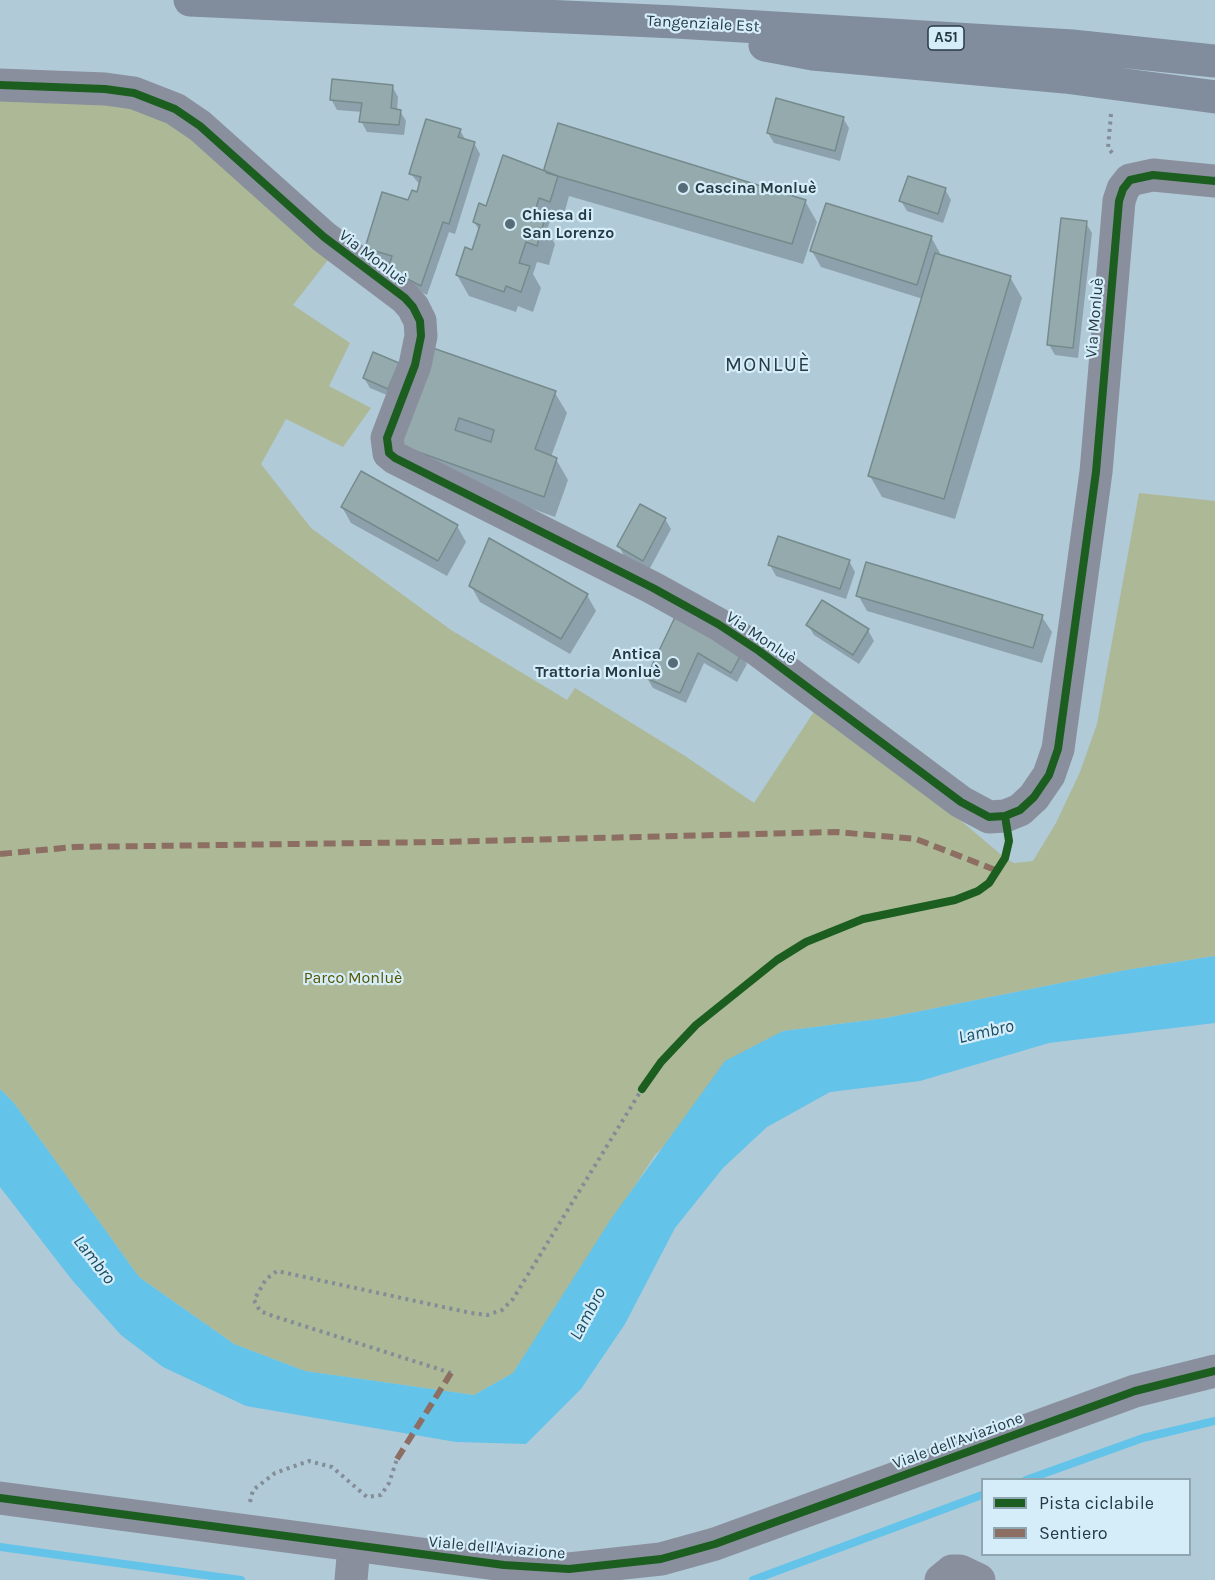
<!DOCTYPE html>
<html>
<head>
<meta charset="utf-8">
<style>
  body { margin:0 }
  #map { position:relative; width:1215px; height:1580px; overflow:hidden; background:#b0cad7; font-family:Karla,sans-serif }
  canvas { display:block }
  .legend { position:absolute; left:981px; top:1478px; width:210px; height:78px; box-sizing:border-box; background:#d5edf9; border:2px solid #8fa5b0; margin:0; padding:8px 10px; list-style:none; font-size:18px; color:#263a43 }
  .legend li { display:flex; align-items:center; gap:12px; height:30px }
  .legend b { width:30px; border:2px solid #8fa5b0 }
</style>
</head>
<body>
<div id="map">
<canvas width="1215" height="1580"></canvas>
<ul class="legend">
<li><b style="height:8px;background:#1b5e20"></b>Pista ciclabile</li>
<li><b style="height:8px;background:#8d6e63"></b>Sentiero</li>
</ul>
</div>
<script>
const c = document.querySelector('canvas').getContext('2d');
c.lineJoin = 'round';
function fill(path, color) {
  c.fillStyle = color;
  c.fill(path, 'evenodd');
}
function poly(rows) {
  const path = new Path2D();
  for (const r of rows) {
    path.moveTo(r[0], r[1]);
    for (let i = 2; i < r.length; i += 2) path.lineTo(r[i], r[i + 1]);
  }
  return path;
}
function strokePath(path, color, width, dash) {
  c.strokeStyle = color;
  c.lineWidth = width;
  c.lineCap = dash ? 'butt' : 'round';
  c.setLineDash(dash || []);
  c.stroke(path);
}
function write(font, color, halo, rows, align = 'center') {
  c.font = font + ' Karla,sans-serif';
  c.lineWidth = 4.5;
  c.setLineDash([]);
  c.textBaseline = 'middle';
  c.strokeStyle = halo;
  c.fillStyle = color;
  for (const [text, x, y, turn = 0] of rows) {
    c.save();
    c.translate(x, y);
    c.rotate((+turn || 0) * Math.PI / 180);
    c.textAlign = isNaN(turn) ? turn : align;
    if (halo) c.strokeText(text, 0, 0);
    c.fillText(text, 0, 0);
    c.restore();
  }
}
const green = poly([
  [0,97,114,101,178,126,331,256,293,305,350,343,329,386,371,408,343,447,286,419,261,464,311,528,451,630,567,700,575,688,685,756,754,803,817,707,940,803,1005,858,1014,863,1033,861,1056,823,1080,772,1097,724,1139,493,1215,501,1215,956,1126,970,886,1018,783,1031,655,1155,513,1373,474,1395,305,1371,234,1344,139,1277,14,1103,0,1089]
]);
const water = poly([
  [1215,956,1215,1023,1049,1043,920,1081,830,1092,767,1127,723,1168,675,1228,625,1324,581,1389,526,1444,456,1442,246,1406,163,1367,121,1335,72,1280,0,1187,0,1089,14,1103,139,1277,234,1344,305,1371,474,1395,513,1373,611,1219,725,1061,783,1031,886,1018,1126,970]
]);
const shadow = poly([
  [392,86,398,97,397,111,400,111,406,121,404,135,367,132,361,121,362,112,337,110,331,99],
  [843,118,849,128,840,161,774,143,768,133],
  [460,130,466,141,474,143,480,154,455,234,449,232,427,295,395,280,391,264,372,258,366,248,418,194,420,185,411,174],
  [504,157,545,171,805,201,817,222,803,264,569,196,562,222,551,218,547,230,555,244,549,265,537,262,533,274,541,288,533,312,518,306,516,312,469,296,457,275,473,251,480,231,474,222,486,207],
  [945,189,951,200,943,223,907,211,901,201],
  [1086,223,1092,233,1078,358,1055,355,1049,345],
  [931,237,940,253,939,256,1010,277,1022,298,955,519,882,497,870,476,923,299,821,267,812,251],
  [431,349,555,393,567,413,551,457,556,459,568,480,555,517,409,464],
  [404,374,394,398,370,388,364,378],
  [361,473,457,526,466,542,447,576,351,523,342,507],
  [665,519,671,529,649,570,624,556,619,546],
  [849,561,855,572,846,599,776,576,770,565],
  [471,586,587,595,596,611,570,654,480,602],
  [858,595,1042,617,1052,632,1042,663,867,611],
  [677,617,741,654,747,664,737,682,704,663,686,703,653,688,647,678],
  [808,625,868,630,874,641,859,664,814,635]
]);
const stream = poly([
  [1026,1480,1143,1438,1215,1421],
  [0,1547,241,1580],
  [753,1580,982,1495]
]);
const building = poly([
  [332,79,393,85,391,108,401,110,399,125,359,122,362,103,330,100,332,79],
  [776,98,844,117,835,151,767,133,776,98],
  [426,119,461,129,458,137,475,142,449,224,443,222,421,286,388,269,392,256,365,248,382,192,408,200,412,190,417,192,421,177,409,174,426,119],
  [558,123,806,200,792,244,547,173,544,169,558,123],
  [503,155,558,176,550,202,539,198,533,218,544,222,537,246,526,242,519,263,530,266,521,292,506,286,504,292,456,275,465,247,472,250,480,225,473,222,479,203,486,206,503,155],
  [908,176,946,188,938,214,899,201,908,176],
  [826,203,932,236,917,285,810,251,826,203],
  [1061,218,1087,221,1073,348,1047,345,1061,218],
  [935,253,1011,276,944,499,868,476,935,253],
  [430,347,556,391,535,449,557,458,544,497,396,444,430,347],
  [459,418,494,430,491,442,455,430,459,418],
  [373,352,399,363,388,389,363,378,373,352],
  [361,471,458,525,438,561,341,507,361,471],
  [640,504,666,518,643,561,617,546,640,504],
  [778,536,850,560,840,589,768,565,778,536],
  [489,538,588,594,561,639,469,586,489,538],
  [866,562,1043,615,1033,648,856,596,866,562],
  [822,600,869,629,853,655,806,625,822,600],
  [676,615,742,653,731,673,698,653,680,693,646,678,676,615]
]);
const path = poly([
  [1111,114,1108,148,1114,155],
  [451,1373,273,1316,260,1311,254,1300,266,1279,277,1271,471,1313,487,1315,502,1310,513,1299,642,1089,661,1062,696,1025,777,960,828,931,863,919,955,900,978,891,989,883,998,871,1008,846],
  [250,1502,253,1490,275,1473,309,1461,332,1467,367,1497,381,1495,389,1483,397,1459]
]);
const minor = poly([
  [0,85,105,89,134,93,175,109,200,126,324,237,405,298,413,307,420,321,421,336,415,365,387,438,389,453,395,458,653,588,718,624,759,651,961,802,989,817,1005,816,1020,810,1034,797,1049,775,1058,749,1096,472,1119,201,1123,189,1130,180,1153,175,1215,181],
  [0,1498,504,1565,569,1569,661,1559,715,1544,1135,1391,1215,1371],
  [351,1580,354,1546],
  [941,1580,952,1571,960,1571,979,1580]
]);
const highway = poly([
  [190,0,676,22,1072,46,1215,61],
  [765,45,813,54,1065,77,1215,97]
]);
const quiet = poly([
  [0,854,74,847,440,842,836,832,916,839,998,871],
  [397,1459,451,1373]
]);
const cycleway = poly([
  [0,85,105,89,134,93,175,109,200,126,324,237,405,298,413,307,420,321,421,336,415,365,387,438,389,453,395,458,653,588,718,624,759,651,961,802,989,817,1005,816,1020,810,1034,797,1049,775,1058,749,1096,472,1119,201,1123,189,1130,180,1153,175,1215,181],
  [642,1089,661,1062,696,1025,777,960,806,942,863,919,955,900,978,891,989,883,1005,858,1009,841,1005,816],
  [0,1498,504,1565,569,1569,661,1559,715,1544,1135,1391,1215,1371]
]);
const markers = [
  [683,188,6,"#566c77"],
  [510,224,6,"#566c77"],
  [673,663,6,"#566c77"]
];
const shields = [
  [946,38,36]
];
const shieldNames = [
  ["A51",946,38]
];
const streetNames = [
  ["Tangenziale Est",703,24,3],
  ["Via Monluè",373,258,37],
  ["Via Monluè",1095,318,-85],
  ["Via Monluè",761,638,34],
  ["Viale dell'Aviazione",958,1441,-20],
  ["Viale dell'Aviazione",497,1548,5]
];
const poiNames = [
  ["Cascina Monluè",695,188],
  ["Chiesa di",522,215],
  ["San Lorenzo",522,233],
  ["Antica",661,654,"right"],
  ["Trattoria Monluè",661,672,"right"]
];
const parkNames = [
  ["Parco Monluè",353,978]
];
const waterNames = [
  ["Lambro",986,1032,-13],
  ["Lambro",94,1260,52],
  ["Lambro",588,1314,-62]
];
const quarterNames = [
  ["MONLUÈ",768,365]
];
fill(green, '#acb896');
fill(water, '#63c3e9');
fill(shadow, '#0003');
strokePath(stream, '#63c3e9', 8);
fill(building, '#94aaac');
strokePath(building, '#758a8c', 1.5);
strokePath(path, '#848c96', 4, [3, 4.5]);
strokePath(minor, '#8a8f9d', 33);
strokePath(highway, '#818c9c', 33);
strokePath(quiet, '#8d6e63', 6, [12, 6]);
strokePath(cycleway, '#1b5e20', 8);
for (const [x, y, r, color] of markers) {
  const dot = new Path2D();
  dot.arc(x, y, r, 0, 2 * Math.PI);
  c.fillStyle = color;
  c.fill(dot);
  strokePath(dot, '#d5edf9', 2);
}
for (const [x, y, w] of shields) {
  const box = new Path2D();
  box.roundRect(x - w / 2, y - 12, w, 24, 4.5);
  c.fillStyle = '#d5edf9';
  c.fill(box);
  strokePath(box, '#263a43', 1.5);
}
write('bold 15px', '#263a43', null, shieldNames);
write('16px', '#263a43', '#d5edf9', streetNames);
write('bold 16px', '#263a43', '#d5edf9', poiNames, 'left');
write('16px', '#575600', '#d5edf9', parkNames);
write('italic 18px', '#1a4c61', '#d5edf9', waterNames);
c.letterSpacing = '1.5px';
write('20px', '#263a43', '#d5edf9', quarterNames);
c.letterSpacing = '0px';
</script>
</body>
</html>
